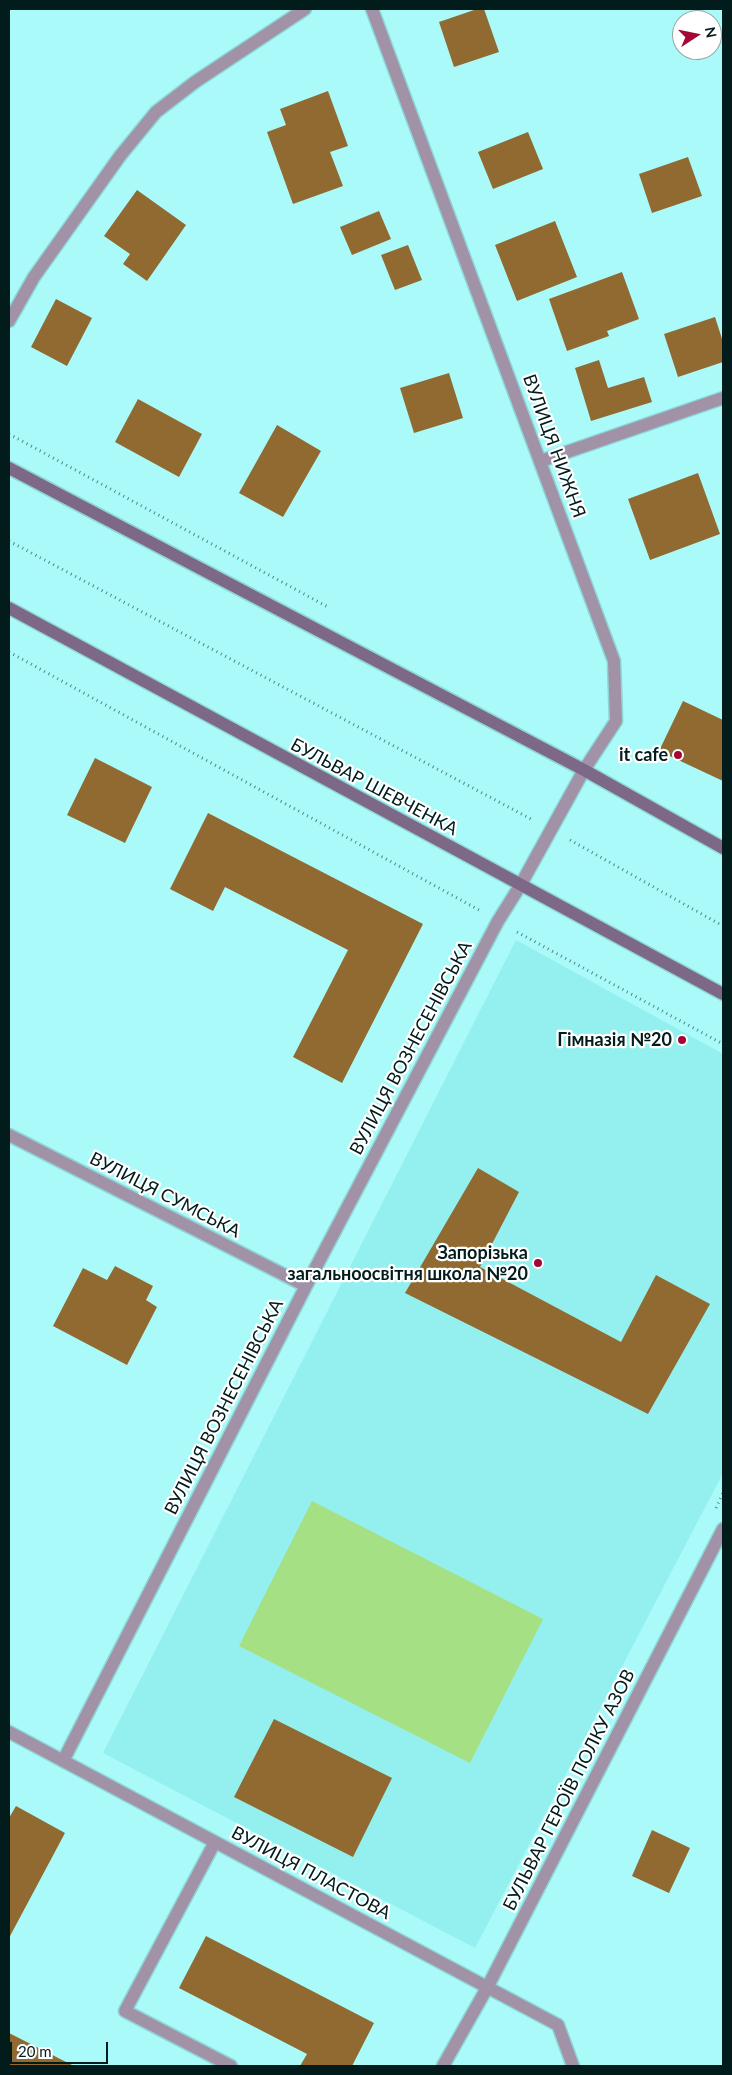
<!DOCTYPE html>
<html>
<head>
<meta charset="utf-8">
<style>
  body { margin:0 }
  #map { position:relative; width:732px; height:2075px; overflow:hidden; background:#a9faf9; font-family:Lato,sans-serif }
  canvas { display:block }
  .frame { position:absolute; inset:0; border:10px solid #021b1b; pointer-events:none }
  .north { position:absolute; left:672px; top:10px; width:50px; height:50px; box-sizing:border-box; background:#fff; border:1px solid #9aa4a4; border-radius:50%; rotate:79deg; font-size:14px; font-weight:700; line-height:20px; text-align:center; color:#021b1b }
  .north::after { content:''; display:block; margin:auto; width:18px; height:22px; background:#a40736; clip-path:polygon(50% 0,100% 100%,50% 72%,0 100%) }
  .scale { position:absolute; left:10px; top:2042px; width:98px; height:22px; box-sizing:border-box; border:2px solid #021b1b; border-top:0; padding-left:6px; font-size:15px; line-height:18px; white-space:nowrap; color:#021b1b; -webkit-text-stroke:4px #fff; paint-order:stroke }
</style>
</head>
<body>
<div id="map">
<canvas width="732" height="2075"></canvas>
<div class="frame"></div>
<div class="north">N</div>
<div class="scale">20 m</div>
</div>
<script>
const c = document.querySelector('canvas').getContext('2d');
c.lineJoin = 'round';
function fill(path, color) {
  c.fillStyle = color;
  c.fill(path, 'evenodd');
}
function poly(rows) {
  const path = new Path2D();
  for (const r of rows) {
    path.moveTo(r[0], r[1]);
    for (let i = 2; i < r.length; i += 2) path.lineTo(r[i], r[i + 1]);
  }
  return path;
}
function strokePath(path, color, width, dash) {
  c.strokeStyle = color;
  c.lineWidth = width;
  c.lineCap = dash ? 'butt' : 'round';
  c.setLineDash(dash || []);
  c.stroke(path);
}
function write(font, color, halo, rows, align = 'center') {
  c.font = font + ' Lato,sans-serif';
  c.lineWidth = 4.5;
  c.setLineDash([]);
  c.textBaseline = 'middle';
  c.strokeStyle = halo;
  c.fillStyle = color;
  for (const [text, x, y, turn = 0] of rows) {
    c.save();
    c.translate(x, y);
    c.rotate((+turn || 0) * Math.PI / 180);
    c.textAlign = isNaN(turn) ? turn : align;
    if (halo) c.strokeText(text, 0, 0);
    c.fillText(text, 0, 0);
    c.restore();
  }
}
const built = poly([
  [516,940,723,1054,723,1473,475,1948,103,1753]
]);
const green = poly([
  [312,1501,543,1619,470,1763,239,1646]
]);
const building = poly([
  [477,9,484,9,499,52,454,67,439,22],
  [328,91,348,146,330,152,343,186,293,204,267,132,286,125,280,109],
  [528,132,543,169,493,189,478,152],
  [688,157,702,196,652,213,639,174],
  [137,190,186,225,147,281,123,264,130,254,104,236],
  [379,211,391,239,352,255,340,227],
  [555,221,577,277,517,301,495,245],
  [408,245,422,280,395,290,381,255],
  [622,272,639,319,607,331,609,336,567,351,549,299],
  [56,299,92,318,67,366,31,347],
  [715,317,723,342,723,362,678,377,664,334],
  [599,360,608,388,644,377,652,402,591,421,575,368],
  [449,373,463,418,414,433,400,388],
  [138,399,202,434,179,477,115,442],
  [277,425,321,451,283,517,239,493],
  [698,473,720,534,650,560,628,499],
  [683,701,723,720,723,781,659,751],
  [95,758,152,787,125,843,67,815],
  [208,813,423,924,342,1083,293,1057,348,950,225,887,213,911,170,889],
  [478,1168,519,1192,480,1267,621,1342,656,1275,710,1304,648,1414,405,1293],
  [115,1266,153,1286,146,1300,157,1307,127,1365,53,1326,83,1268,107,1280],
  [274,1719,392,1778,353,1857,234,1797],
  [16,1806,65,1833,9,1938,9,1818],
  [652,1830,690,1848,669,1893,632,1876],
  [206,1936,374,2023,352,2066,300,2066,307,2054,179,1988],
  [9,2033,74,2066,9,2066]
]);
const path = poly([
  [9,434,328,607],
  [9,541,531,819],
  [9,652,479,910],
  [570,840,723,926],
  [517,932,723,1044],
  [716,1508,723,1493]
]);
const lane = poly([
  [541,461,723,398]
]);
const street = poly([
  [9,321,34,277,120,156,156,112,195,82,305,9],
  [9,1135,306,1286],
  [9,1732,558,2025,573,2066],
  [63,1761,306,1286,498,921,520,886,584,770,616,721,614,661,372,9],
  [215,1842,125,2011,231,2066],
  [443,2066,487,1988,723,1529]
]);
const secondary = poly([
  [9,468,584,770,723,848],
  [9,608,723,994]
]);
const markers = [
  [678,755,5,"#a40736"],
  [682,1040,5,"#a40736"],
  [538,1263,5,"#a40736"]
];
const streetNames = [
  ["ВУЛИЦЯ НИЖНЯ",554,446,70],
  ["БУЛЬВАР ШЕВЧЕНКА",374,787,28],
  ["ВУЛИЦЯ ВОЗНЕСЕНІВСЬКА",411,1048,-62],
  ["ВУЛИЦЯ СУМСЬКА",165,1195,27],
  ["ВУЛИЦЯ ВОЗНЕСЕНІВСЬКА",224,1407,-63],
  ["БУЛЬВАР ГЕРОЇВ ПОЛКУ АЗОВ",569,1790,-63],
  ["ВУЛИЦЯ ПЛАСТОВА",311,1873,28]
];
const poiNames = [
  ["it cafe",668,755],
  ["Гімназія №20",672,1040],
  ["Запорізька",528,1253],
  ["загальноосвітня школа №20",528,1274]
];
fill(built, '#93f0ef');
fill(green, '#a6e084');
fill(building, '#906a31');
strokePath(lane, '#8ed6d5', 15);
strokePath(street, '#8ed6d5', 15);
strokePath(secondary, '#8ed6d5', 15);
strokePath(path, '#528686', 3, [1, 4]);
strokePath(lane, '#a192a8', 12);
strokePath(street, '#a192a8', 12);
strokePath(secondary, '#7e6888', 12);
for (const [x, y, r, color] of markers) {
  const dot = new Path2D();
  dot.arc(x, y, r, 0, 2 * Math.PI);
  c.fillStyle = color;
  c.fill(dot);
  strokePath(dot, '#fff', 2);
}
write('18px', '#021b1b', '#fff', streetNames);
write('bold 18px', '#021b1b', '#fff', poiNames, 'right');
</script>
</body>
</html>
